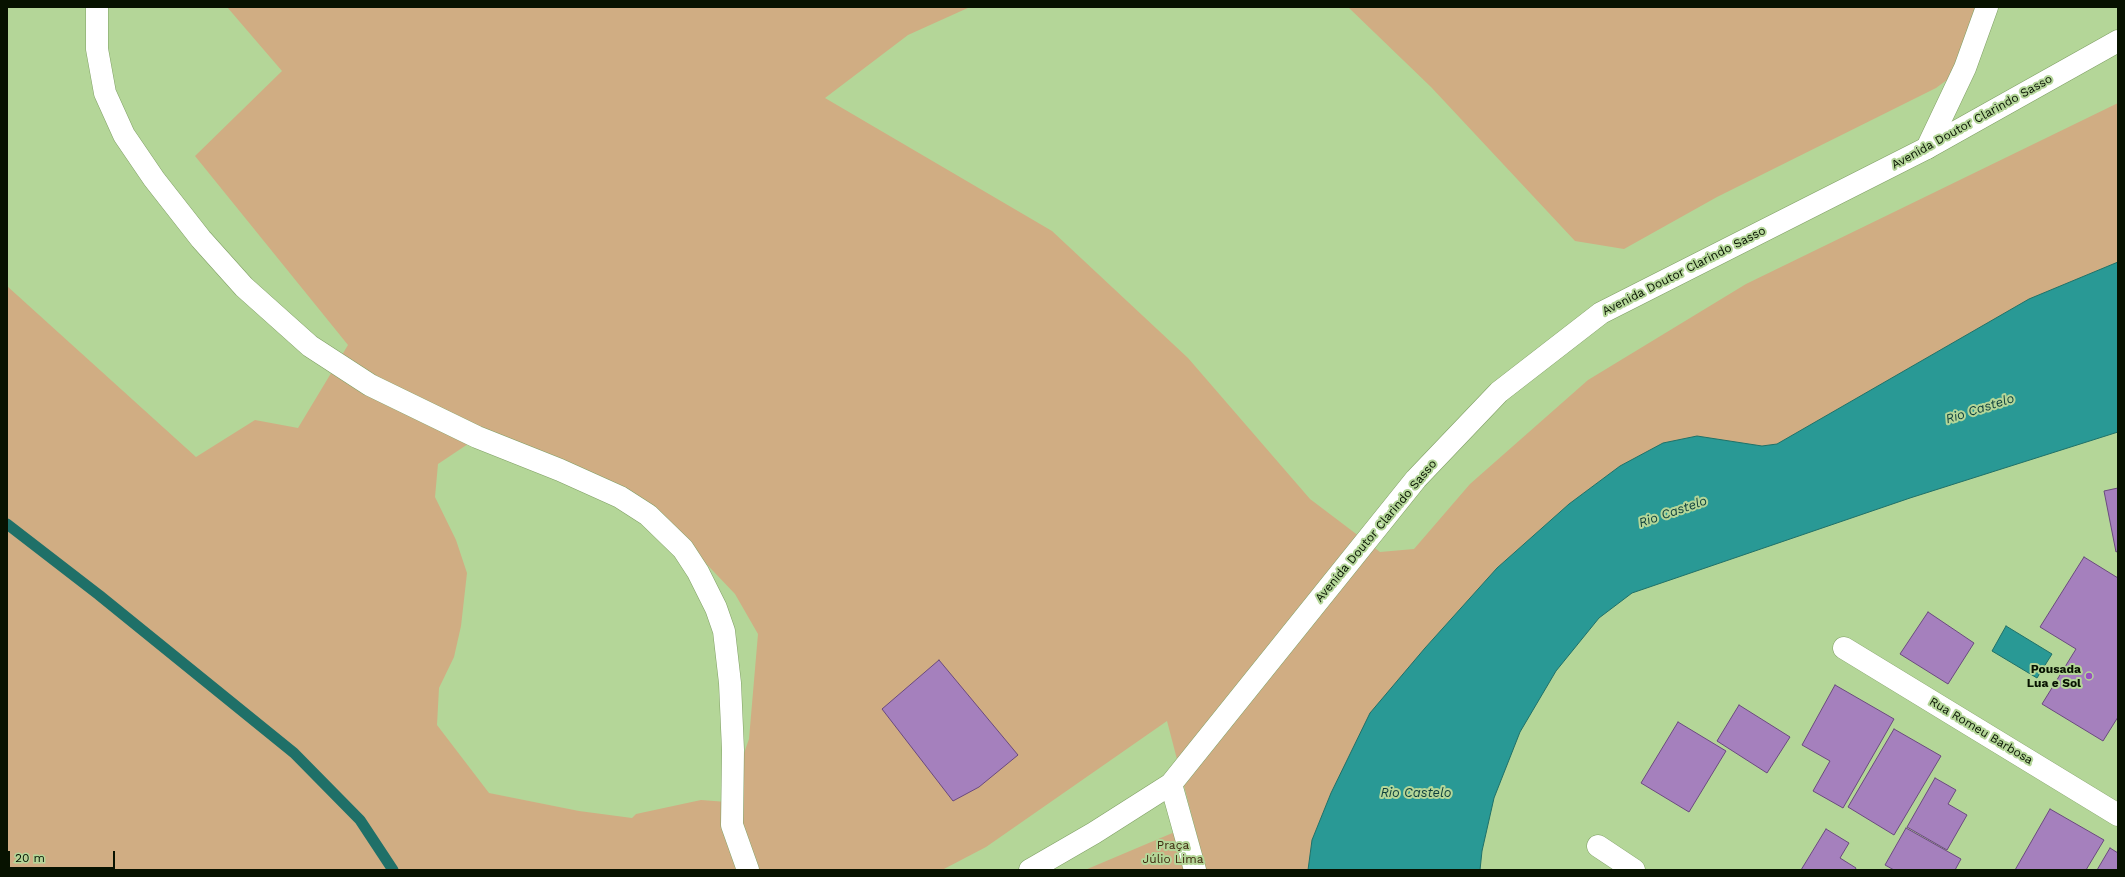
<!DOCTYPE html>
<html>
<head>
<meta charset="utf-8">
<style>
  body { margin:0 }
  #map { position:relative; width:2125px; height:877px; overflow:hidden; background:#b4d698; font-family:"Work Sans",sans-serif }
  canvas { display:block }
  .frame { position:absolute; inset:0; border:8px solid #071200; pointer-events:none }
  .scale { position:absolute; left:8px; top:851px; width:107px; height:18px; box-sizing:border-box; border:2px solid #071200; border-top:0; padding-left:5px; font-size:12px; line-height:14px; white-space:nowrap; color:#071200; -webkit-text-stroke:3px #b4d698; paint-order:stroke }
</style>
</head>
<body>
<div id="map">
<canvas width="2125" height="877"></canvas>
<div class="frame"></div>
<div class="scale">20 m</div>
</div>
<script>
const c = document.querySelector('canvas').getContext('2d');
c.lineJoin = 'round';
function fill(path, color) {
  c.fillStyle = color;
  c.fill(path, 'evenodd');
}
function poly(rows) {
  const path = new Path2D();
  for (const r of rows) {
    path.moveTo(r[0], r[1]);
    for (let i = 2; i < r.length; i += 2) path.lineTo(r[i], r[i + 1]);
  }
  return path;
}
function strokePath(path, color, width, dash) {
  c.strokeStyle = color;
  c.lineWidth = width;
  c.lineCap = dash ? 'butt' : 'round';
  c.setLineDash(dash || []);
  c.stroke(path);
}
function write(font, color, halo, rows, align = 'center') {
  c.font = font + ' "Work Sans",sans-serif';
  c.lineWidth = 4;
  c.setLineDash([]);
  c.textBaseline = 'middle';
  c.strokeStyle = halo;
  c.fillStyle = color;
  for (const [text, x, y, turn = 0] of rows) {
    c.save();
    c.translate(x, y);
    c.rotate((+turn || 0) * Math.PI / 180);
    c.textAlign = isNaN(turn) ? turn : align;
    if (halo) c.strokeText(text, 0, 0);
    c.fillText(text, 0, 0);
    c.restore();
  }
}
const green = poly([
  [227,7,970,7,908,35,825,98,1052,231,1188,358,1310,499,1380,552,1414,549,1470,484,1588,380,1746,284,2118,103,2118,262,2029,299,1777,444,1762,446,1697,436,1663,443,1620,466,1569,504,1497,568,1425,648,1331,793,1312,840,1308,870,1206,870,1167,721,986,847,942,870,7,870,7,286,196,457,255,420,298,428,348,345,195,156,282,71],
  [468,444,523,452,695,552,735,594,758,634,749,739,727,802,701,800,636,814,632,818,579,811,489,793,437,725,439,688,454,657,461,626,467,573,456,540,435,497,438,464],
  [1348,7,1988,7,1966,66,1936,88,1717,197,1624,249,1575,241,1431,87],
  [1189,826,1194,870,1085,870]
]);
const water = poly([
  [2118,262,2118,432,1910,498,1632,593,1599,618,1556,671,1520,732,1494,798,1482,851,1480,870,1308,870,1312,840,1331,793,1370,713,1425,648,1497,568,1569,504,1620,466,1663,443,1697,436,1762,446,1777,444,2029,299,2118,262],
  [2006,626,2052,654,2037,678,1992,651,2006,626]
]);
const stream = poly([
  [7,524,99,595,294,753,360,820,393,870]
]);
const building = poly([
  [2118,488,2118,551,2116,552,2104,491,2118,488],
  [2084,557,2118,578,2118,717,2103,741,2042,704,2076,649,2040,627,2084,557],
  [1928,612,1974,643,1948,684,1900,654,1928,612],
  [939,660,1018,755,979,787,953,801,882,709,939,660],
  [1835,685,1894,719,1843,808,1813,791,1830,761,1802,745,1835,685],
  [1739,705,1790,737,1767,773,1717,741,1739,705],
  [1678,722,1726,751,1689,812,1641,783,1678,722],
  [1894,729,1941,756,1894,835,1848,807,1894,729],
  [1935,778,1956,790,1948,804,1967,815,1947,850,1907,827,1935,778],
  [2050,809,2104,840,2086,870,2015,870,2050,809],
  [1906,828,1961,859,1955,870,1894,870,1885,865,1906,828],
  [1826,829,1849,843,1840,858,1856,868,1855,870,1801,870,1826,829],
  [2110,848,2118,853,2118,870,2097,870,2110,848]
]);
const minor = poly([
  [97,7,97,49,105,93,124,135,154,179,201,239,244,287,310,346,370,385,477,437,560,470,620,497,648,515,683,549,698,572,716,608,724,631,730,683,733,750,732,825,748,870],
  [1927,148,1965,68,1987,7],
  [1844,648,2118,815],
  [1171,784,1195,870],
  [1598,846,1634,870]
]);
const secondary = poly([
  [1030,870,1094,833,1171,784,1416,479,1499,392,1601,313,1927,148,2118,41]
]);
const markers = [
  [2089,676,4,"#994fc2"]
];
const streetNames = [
  ["Avenida Doutor Clarindo Sasso",1972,122,-29],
  ["Avenida Doutor Clarindo Sasso",1684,271,-27],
  ["Avenida Doutor Clarindo Sasso",1376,531,-50],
  ["Rua Romeu Barbosa",1981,731,31]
];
const poiNames = [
  ["Pousada",2081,669],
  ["Lua e Sol",2081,683]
];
const parkNames = [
  ["Praça",1173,845],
  ["Júlio Lima",1173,859]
];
const waterNames = [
  ["Rio Castelo",1980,409,-18],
  ["Rio Castelo",1673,512,-19],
  ["Rio Castelo",1416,793]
];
fill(green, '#d0ad83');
fill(water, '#299995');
strokePath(water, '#1f7068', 1);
strokePath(stream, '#1f7068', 11);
fill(building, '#a580bd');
strokePath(building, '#6a497e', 1);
strokePath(minor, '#7f9f64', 23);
strokePath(secondary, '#7f9f64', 23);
strokePath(minor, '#fff', 22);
strokePath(secondary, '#fff', 22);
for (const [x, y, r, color] of markers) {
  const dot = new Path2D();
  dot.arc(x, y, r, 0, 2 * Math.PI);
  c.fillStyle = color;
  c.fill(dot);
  strokePath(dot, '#b4d698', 1.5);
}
write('12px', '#071200', '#b4d698', streetNames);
write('bold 12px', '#071200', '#b4d698', poiNames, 'right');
write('12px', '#3e290e', '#b4d698', parkNames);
write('italic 13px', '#0d3e3c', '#b4d698', waterNames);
</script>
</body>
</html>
